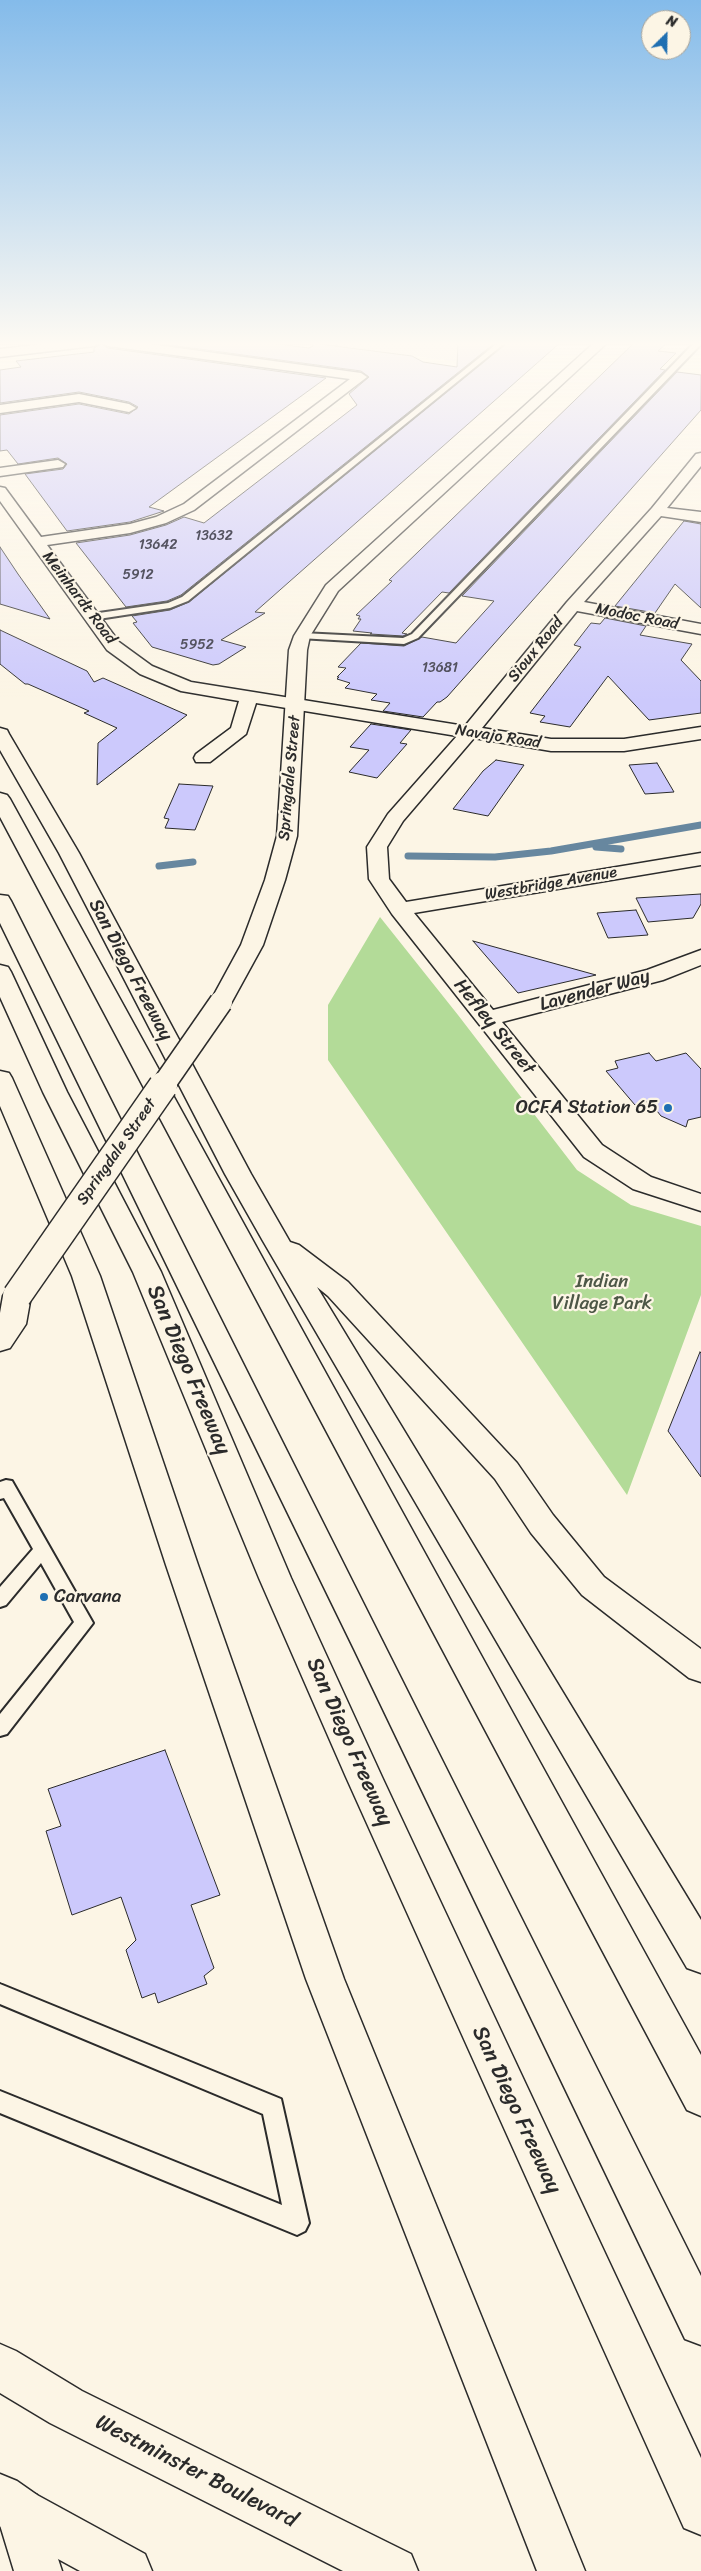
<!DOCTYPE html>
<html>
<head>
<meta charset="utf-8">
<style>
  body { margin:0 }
  #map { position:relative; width:701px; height:2571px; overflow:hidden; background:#fcf5e5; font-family:Sriracha,sans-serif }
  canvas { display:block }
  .north { position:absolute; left:641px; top:10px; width:50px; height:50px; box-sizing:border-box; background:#fcf5e5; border:1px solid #a8a49b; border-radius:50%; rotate:23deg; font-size:14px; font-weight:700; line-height:20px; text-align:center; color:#2b2b2b }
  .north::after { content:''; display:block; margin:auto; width:18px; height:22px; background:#1f6fb2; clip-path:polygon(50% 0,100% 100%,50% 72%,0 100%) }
</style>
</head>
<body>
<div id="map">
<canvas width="701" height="2571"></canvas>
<div class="north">N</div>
</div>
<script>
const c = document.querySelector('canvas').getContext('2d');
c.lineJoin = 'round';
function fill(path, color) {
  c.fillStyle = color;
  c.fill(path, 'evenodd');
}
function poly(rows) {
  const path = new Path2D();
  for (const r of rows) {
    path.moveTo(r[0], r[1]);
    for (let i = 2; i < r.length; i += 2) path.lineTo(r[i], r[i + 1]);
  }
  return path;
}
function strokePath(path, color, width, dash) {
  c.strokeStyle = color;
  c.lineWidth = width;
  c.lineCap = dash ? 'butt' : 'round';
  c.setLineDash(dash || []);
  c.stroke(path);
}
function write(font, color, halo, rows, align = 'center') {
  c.font = font + ' Sriracha,sans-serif';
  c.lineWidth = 4.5;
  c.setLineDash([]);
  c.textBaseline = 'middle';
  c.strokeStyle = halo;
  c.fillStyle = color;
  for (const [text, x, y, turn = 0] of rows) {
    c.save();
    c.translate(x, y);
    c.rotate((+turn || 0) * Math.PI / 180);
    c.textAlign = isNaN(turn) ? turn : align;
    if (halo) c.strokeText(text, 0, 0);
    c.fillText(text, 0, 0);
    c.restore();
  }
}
const built = poly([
  [309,342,494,342,468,363]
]);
const green = poly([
  [380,917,458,1015,577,1170,631,1205,701,1226,701,1295,627,1495,328,1060,328,1005]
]);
const stream = poly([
  [596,847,621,849],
  [408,856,495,857,551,851,701,825],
  [159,866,193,862]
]);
const building = poly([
  [147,342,261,342,309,348,313,346,311,343,412,356,423,362,457,367,458,342,496,342,181,595,167,601,126,607,76,543,130,535,166,525,184,517,204,523,357,405,349,394,369,377,361,371,147,342],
  [508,342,561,342,255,612,265,613,221,640,246,647,219,664,213,665,152,647,133,623,137,622,132,616,170,610,189,602,508,342],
  [635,342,668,342,658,351,676,353,660,369,665,370,449,593,442,592,402,633,407,634,403,636,370,634,372,633,353,631,361,619,358,619,360,616,356,615,392,581,389,580,635,342],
  [101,344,108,348,326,378,149,507,164,511,130,522,67,531,25,474,63,469,67,464,58,458,18,464,7,450,0,451,0,415,79,404,129,414,138,407,129,402,79,392,0,403,0,370,21,367,16,361,94,352,94,348,101,344],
  [677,372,701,375,701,410,447,697,440,702,437,702,423,717,383,711,390,703,371,700,377,694,345,688,350,683,337,679,339,677,337,677,346,668,338,667,361,643,404,646,422,637,456,643,494,601,462,596,677,372],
  [684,521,701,524,701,608,675,584,655,613,615,606,684,521],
  [0,547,18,574,50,619,0,604,0,547],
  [605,618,646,626,640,635,692,644,681,660,701,681,701,713,649,720,608,676,570,727,540,722,545,716,530,713,581,647,574,645,591,623,600,624,605,618],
  [0,630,87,671,94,682,103,678,187,715,97,785,98,743,117,728,84,713,89,711,28,684,25,684,0,664,0,630],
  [371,724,411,730,400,743,407,744,377,778,349,772,369,750,350,747,371,724],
  [496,760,524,765,488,816,453,809,483,771,496,760],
  [657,763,674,792,645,794,629,765,657,763],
  [179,784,213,786,195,830,165,828,169,819,164,818,179,784],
  [701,894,701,904,693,918,648,922,636,898,701,894],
  [636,910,648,935,608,938,597,913,636,910],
  [473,941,596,975,518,993,473,941],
  [649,1053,656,1061,686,1053,701,1069,701,1117,688,1120,686,1127,661,1116,649,1101,635,1105,606,1071,618,1068,615,1061,649,1053],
  [700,1352,701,1353,701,1477,668,1431,700,1352],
  [165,1750,220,1895,191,1905,214,1968,204,1976,207,1984,158,2003,155,1993,142,1998,126,1950,136,1940,121,1897,72,1915,46,1831,61,1826,48,1789,165,1750]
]);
const service = poly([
  [499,342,506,342,188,601,170,608,92,620,87,617,92,614,168,603,182,597,499,342],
  [695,342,701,344,418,638,404,644,299,638,299,634,302,633,403,638,412,634,695,342],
  [6,1480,12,1481,93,1623,7,1734,0,1736,0,1714,74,1622,41,1563,6,1605,0,1607,0,1587,33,1549,4,1498,0,1499,0,1482,6,1480],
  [0,1984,281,2099,309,2223,305,2231,297,2235,0,2113,0,2091,282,2205,263,2114,0,2004,0,1984]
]);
const minor = poly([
  [63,342,100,342,94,346,0,357,0,349,63,342],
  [102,342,134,342,361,373,367,377,194,510,166,523,130,533,47,545,119,642,152,666,191,682,465,726,567,602,652,508,696,454,701,453,701,466,667,508,701,512,701,522,661,516,584,602,701,624,701,634,577,611,482,728,551,739,624,739,701,727,701,739,624,751,551,751,474,738,403,821,387,847,389,879,406,902,701,853,701,865,414,913,493,1010,647,970,701,950,701,965,663,980,502,1022,602,1145,651,1177,701,1194,701,1211,633,1189,584,1157,392,914,369,879,367,847,388,814,457,736,256,703,246,734,210,762,196,762,194,758,196,754,231,728,239,701,181,691,140,674,107,650,0,501,0,487,5,488,41,537,130,524,156,517,184,504,350,379,108,346,102,342],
  [79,394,129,404,136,408,129,412,79,402,0,413,0,405,79,394],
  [58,460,65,464,63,467,0,476,0,468,58,460]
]);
const secondary = poly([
  [595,342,608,342,338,591,310,636,307,650,297,836,285,880,263,945,229,1007,221,1009,213,1007,210,1002,241,945,265,880,277,836,289,650,294,636,326,585,595,342],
  [17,1287,27,1289,31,1296,26,1324,10,1348,0,1351,0,1313,3,1296,7,1289,17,1287]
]);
const primary = poly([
  [0,2344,16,2351,82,2391,411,2554,418,2571,343,2571,50,2423,0,2393,0,2344],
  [0,2474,17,2481,37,2495,145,2554,152,2571,80,2571,3,2529,0,2526,0,2474]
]);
const motorway = poly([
  [0,728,7,730,9,734,79,853,251,1174,290,1242,299,1245,348,1282,517,1463,553,1515,604,1577,701,1649,701,1682,689,1678,582,1595,531,1533,495,1479,328,1296,317,1287,701,1920,701,1973,687,1968,263,1241,225,1174,59,853,0,750,0,728],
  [0,793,7,795,10,799,701,2055,701,2116,687,2110,0,817,0,793],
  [0,895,8,896,11,901,701,2276,701,2345,685,2339,354,1649,0,923,0,895],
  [0,965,8,967,11,972,67,1092,161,1272,291,1578,382,1777,701,2458,701,2535,684,2528,346,1777,259,1578,133,1272,43,1092,0,997,0,965],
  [0,1071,9,1073,12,1078,100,1276,198,1565,344,1979,585,2571,537,2571,306,1979,166,1565,72,1276,0,1106,0,1071],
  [20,2488,37,2495,62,2571,14,2571,0,2525,0,2503,3,2495,20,2488]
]);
const secondaryBridgeFar1 = poly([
  [162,1087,221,1002]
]);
const secondaryBridge = poly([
  [17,1296,163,1086]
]);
const markers = [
  [668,1108,5,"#1f6fb2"],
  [44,1597,5,"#1f6fb2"]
];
const farNumbernames = [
  ["13632",214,536],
  ["13642",158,545],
  ["5912",138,575],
  ["5952",197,645],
  ["13681",440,668]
];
const farStreetnames = [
  ["Meinhardt Road",79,598,53],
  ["Modoc Road",637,617,11],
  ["Sioux Road",536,650,-51],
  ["Navajo Road",498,737,9],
  ["Springdale Street",290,778,-85],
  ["Westbridge Avenue",551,884,-10],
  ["Springdale Street",117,1152,-55]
];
const streetNames = [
  ["San Diego Freeway",130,970,62],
  ["Lavender Way",595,991,-15],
  ["Hefley Street",494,1027,51]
];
const poiNames = [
  ["OCFA Station 65",658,1108],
  ["Carvana",54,1597,"left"]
];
const parkNames = [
  ["Indian",602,1282],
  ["Village Park",602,1304]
];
const nearStreetnames = [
  ["San Diego Freeway",188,1370,67],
  ["San Diego Freeway",349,1742,66],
  ["San Diego Freeway",516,2110,65],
  ["Westminster Boulevard",196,2472,27]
];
fill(built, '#eee8ec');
fill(green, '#b3db98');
strokePath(stream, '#67879f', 7);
fill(building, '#ccc9fc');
strokePath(building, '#2b2b2b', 1);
strokePath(service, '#2b2b2b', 4);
strokePath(minor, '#2b2b2b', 3);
strokePath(secondary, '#2b2b2b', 3);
strokePath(primary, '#2b2b2b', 3);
strokePath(motorway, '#2b2b2b', 3);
fill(service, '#fcf5e5');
fill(minor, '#fcf5e5');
fill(secondary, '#fcf5e5');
fill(primary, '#fcf5e5');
fill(motorway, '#fcf5e5');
strokePath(secondaryBridgeFar1, '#2b2b2b', 25, []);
strokePath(secondaryBridge, '#2b2b2b', 31, []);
strokePath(secondaryBridgeFar1, '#fcf5e5', 22);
strokePath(secondaryBridge, '#fcf5e5', 28);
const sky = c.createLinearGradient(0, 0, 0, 702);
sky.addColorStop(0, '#84bbea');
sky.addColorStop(0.49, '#fefaf3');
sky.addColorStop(1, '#fefaf300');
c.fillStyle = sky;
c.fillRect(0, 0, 701, 702);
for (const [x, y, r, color] of markers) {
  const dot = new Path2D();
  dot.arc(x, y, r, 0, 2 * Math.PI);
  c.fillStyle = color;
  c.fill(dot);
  strokePath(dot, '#fcf5e5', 2);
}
write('14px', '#53525f', null, farNumbernames);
write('16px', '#2b2b2b', '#fcf5e5', farStreetnames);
write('19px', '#2b2b2b', '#fcf5e5', streetNames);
write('19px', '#2b2b2b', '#fcf5e5', poiNames, 'right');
write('19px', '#4d5746', '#fcf5e5', parkNames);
write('22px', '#2b2b2b', '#fcf5e5', nearStreetnames);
</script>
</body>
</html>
